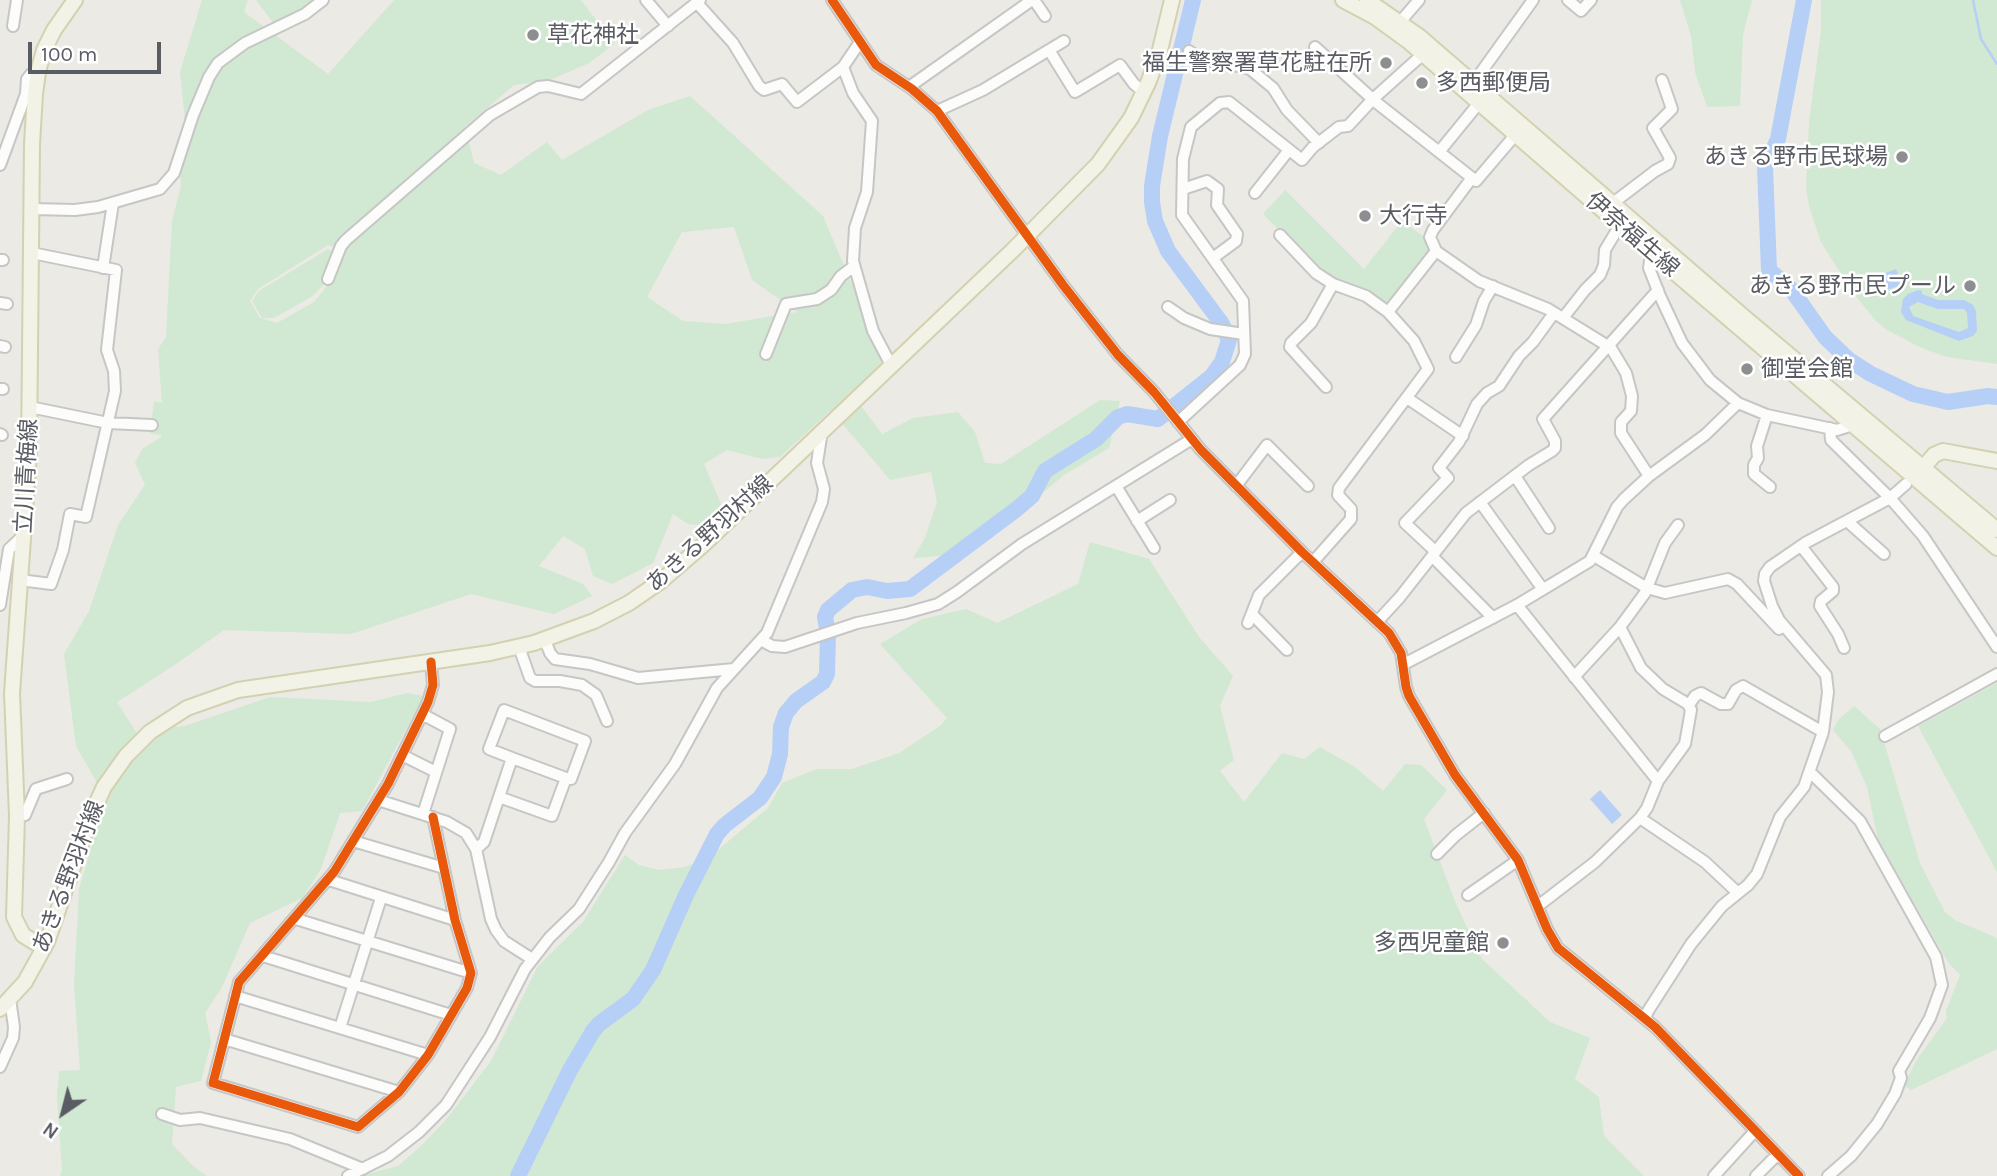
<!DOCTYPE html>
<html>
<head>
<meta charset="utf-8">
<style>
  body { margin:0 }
  #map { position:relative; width:1997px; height:1176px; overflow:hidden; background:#ebeae4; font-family:Karla,sans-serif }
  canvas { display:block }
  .north { position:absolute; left:28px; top:1078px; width:70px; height:70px; -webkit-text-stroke:5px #fff; paint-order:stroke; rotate:215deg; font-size:19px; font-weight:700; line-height:28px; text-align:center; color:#5a5c63 }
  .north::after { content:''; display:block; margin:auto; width:24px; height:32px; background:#5a5c63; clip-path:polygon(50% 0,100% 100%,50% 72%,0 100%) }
  .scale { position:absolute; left:28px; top:42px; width:133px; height:32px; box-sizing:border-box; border:4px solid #5a5c63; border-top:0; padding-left:9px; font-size:21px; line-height:24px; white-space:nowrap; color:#5a5c63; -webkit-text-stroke:5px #fff; paint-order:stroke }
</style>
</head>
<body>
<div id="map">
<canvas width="1997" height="1176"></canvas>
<div class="north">N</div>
<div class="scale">100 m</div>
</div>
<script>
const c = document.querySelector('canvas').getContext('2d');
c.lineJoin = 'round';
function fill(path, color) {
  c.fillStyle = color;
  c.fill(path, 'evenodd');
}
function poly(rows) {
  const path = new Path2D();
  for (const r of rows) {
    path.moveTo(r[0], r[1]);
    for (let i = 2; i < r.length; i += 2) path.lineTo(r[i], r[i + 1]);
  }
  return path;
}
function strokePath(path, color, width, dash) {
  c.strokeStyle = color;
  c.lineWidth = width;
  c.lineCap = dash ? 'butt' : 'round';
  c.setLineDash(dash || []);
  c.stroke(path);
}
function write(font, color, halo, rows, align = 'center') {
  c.font = font + ' Karla,"Noto Sans JP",sans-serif';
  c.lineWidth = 5;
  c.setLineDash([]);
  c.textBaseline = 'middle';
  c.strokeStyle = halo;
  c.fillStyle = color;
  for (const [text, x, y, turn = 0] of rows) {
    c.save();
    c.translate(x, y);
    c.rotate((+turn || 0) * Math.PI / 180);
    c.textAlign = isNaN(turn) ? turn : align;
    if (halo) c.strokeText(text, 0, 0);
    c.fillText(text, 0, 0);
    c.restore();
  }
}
const green = poly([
  [202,0,248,0,244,12,328,74,394,0,581,0,614,44,589,63,548,81,514,85,465,127,474,163,501,175,547,142,562,160,648,110,690,96,823,216,884,360,852,394,882,434,913,418,958,412,975,432,985,463,1001,464,1100,400,1120,401,1109,448,1064,475,1027,506,949,555,913,558,925,538,937,502,931,472,890,480,831,410,780,457,762,459,727,450,704,464,722,506,706,526,688,524,673,514,653,563,612,584,593,576,585,549,563,536,539,566,583,584,592,596,554,614,471,594,351,634,224,630,173,666,117,702,136,732,185,726,270,697,371,702,407,693,424,696,362,811,340,813,321,869,302,898,250,923,222,987,205,1013,211,1042,201,1081,176,1087,172,1144,193,1166,207,1176,60,1176,62,1170,57,1095,59,1071,80,1070,74,985,79,889,106,798,76,746,64,654,89,611,118,525,145,485,135,463,142,449,161,437,161,435,150,433,154,401,162,403,158,349,166,337,172,221,181,186,179,141,185,120,180,72],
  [734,227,752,280,797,312,725,324,683,321,647,297,682,232],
  [328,245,344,252,330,282,314,302,277,323,260,318,250,301,258,289],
  [256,0,319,0,275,25],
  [1680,0,1752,0,1743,35,1740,106,1707,107,1695,72,1691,36],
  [1821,0,1997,0,1997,364,1947,357,1922,348,1887,330,1875,320,1851,290,1821,242,1809,206,1806,187,1809,122,1821,31],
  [1285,190,1364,269,1402,221,1427,239,1432,253,1391,307,1318,269,1263,214],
  [328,249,334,254,323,285,311,297,274,318,262,318,252,301,259,291],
  [1090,542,1149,559,1199,637,1233,676,1220,706,1234,760,1220,771,1244,802,1282,753,1304,759,1320,747,1355,767,1383,791,1405,764,1421,765,1447,790,1424,819,1456,904,1482,959,1550,1022,1590,1038,1575,1079,1599,1097,1604,1136,1644,1176,360,1176,398,1166,420,1147,445,1121,491,1061,538,966,583,922,625,855,639,865,659,870,685,867,712,855,768,808,782,783,817,769,852,769,899,753,940,726,947,718,880,644,922,619,966,609,997,623,1078,584],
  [1997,683,1997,872,1918,726],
  [1854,706,1880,729,1920,863,1945,912,1955,920,1997,938,1997,1049,1911,1090,1904,1085,1916,1061,1947,1018,1946,1011,1960,975,1948,962,1878,840,1867,787,1851,751,1833,730,1839,719]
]);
const water = poly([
  [1896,269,1901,285,1870,296,1865,281],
  [1918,290,1922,291,1922,294,1938,300,1964,300,1973,305,1976,311,1977,331,1973,336,1959,341,1906,320,1901,312,1903,299,1908,294],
  [1918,302,1938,309,1964,309,1967,313,1968,328,1959,332,1913,316,1909,307],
  [1600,790,1622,815,1612,824,1590,799]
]);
const stream = poly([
  [1973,0,1981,39,1997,64]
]);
const river = poly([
  [1804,0,1778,139,1765,167,1769,270,1791,289,1825,337,1849,360,1871,374,1913,394,1948,402,1988,396,1997,397],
  [518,1176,570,1070,593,1031,599,1024,633,999,653,970,686,895,717,834,725,825,760,798,774,777,780,754,781,727,786,713,796,701,823,682,827,674,828,634,825,617,828,610,852,590,867,587,887,591,910,589,1018,508,1032,496,1045,471,1096,439,1118,417,1127,414,1158,419,1212,376,1222,362,1229,340,1222,324,1168,251,1155,221,1152,202,1152,186,1160,136,1193,0]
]);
const minor = poly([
  [646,0,668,26],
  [832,0,876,65,912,89,937,111,1063,285,1118,355,1154,392,1201,450,1302,552,1389,633,1401,653,1406,687,1409,696,1455,775,1518,860,1547,929,1558,948,1655,1027,1799,1176],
  [1034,0,1045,16],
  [1568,0,1581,11,1591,0],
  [697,3,733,43,759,86,764,90,782,84,797,102,843,67],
  [1400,22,1419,0],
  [13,26,17,0],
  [860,42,843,67,853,93,872,121,867,192,855,228,853,261,873,331,891,365],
  [1315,47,1377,103,1476,181,1516,134],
  [1049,50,1064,41],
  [1189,51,1204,61,1217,61,1250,69,1273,88,1287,110,1319,143],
  [909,87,1032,0],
  [1469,89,1533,0],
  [937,111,983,90,1049,50,1075,92,1120,65,1134,84,1144,92],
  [1439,152,1479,103],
  [0,165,26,94,27,79,31,74,38,72],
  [1183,189,1207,181,1218,189,1217,205,1237,234,1236,241,1213,258],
  [1255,193,1289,150],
  [1613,203,1655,171,1668,164,1670,158,1653,128,1672,109,1662,80],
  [31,209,75,210,98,207,160,189,174,173,193,115,209,77,218,63,245,43,305,14,323,0],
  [1280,235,1316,273,1333,284],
  [1657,249,1650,261,1649,268,1660,296,1682,343,1710,380,1738,403,1767,415,1837,430,1853,425],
  [1436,251,1430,237,1433,230,1471,179],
  [0,260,3,260],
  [103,268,113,203],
  [328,279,341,246,346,240,490,115,538,87,548,86,581,94,700,0],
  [0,303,7,304],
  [1168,307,1184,318,1210,329,1244,334],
  [1563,318,1585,290,1600,275,1604,265,1605,250,1620,225],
  [0,346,5,347],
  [766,354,786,304,817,299,831,290,841,276,853,267],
  [1456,357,1476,325,1484,301,1493,286],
  [1326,387,1290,347,1291,343,1311,323,1333,284,1366,296,1388,312],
  [0,389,3,389],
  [1407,398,1463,436],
  [30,407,108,423,152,425],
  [1767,415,1757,446,1758,458,1754,465,1754,474,1770,487],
  [1178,422,1240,365,1245,354,1243,301,1182,215,1183,159,1191,127,1220,103,1229,102,1302,160,1313,147,1339,127,1348,126,1373,99,1423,54],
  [1830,428,1831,440,1834,443,1890,498,1923,536,1997,647],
  [0,434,2,435],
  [1515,476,1549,528],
  [1116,486,1154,548],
  [1236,486,1267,445,1308,486],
  [1480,502,1542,588],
  [1137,521,1170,500],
  [1847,521,1884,554],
  [1678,525,1665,543,1647,588,1665,593,1728,579,1737,584,1779,629],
  [1801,546,1833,587,1833,591,1821,601,1820,606,1838,634,1844,648],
  [1435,551,1405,523,1448,478,1439,468,1459,442,1477,404,1487,393,1499,386,1519,356,1533,342,1554,313],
  [1432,556,1493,618],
  [1594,556,1647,588,1645,593,1620,627,1641,668,1663,689,1688,704,1691,710,1685,744,1658,781],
  [1313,562,1351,519,1351,509,1338,495,1339,488,1428,369,1414,341,1388,312,1436,251,1479,281,1548,309,1611,348,1626,373,1632,396,1631,411,1621,422,1621,433,1649,476],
  [20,580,51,584,63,550,70,514,86,517,115,391,114,371,107,350,116,270,32,253],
  [0,605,9,549,24,535],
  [1517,605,1658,781,1647,808,1640,818,1595,862,1538,906],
  [1252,614,1287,650],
  [1377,622,1400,597,1466,513,1529,465,1552,451,1555,448,1555,441,1543,419,1658,290],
  [1248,623,1259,595,1302,552],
  [545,640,550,653,555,659,590,664,638,678,734,669],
  [761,640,772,646,785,647,857,623,906,613,938,604,957,592,1022,544,1192,439],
  [519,647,530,678,535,681,560,681,582,685,596,695,607,721],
  [431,662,433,685,428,702,388,784,334,872,239,982,213,1083,358,1127,399,1092,428,1055,467,988,471,973,455,920,433,817],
  [1404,664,1517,605,1590,561,1617,507,1624,499,1649,476,1705,435,1738,403],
  [1574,677,1620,627],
  [1689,705,1695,696,1701,693,1721,704,1728,704,1736,690,1743,686,1823,732],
  [504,710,585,741,571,779,566,778,552,816,499,797,512,758,489,749,504,710],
  [422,714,450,729,423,814],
  [1885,736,1997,674],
  [402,755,436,772],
  [512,758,566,778],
  [1810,772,1860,821,1936,957,1942,985,1930,1018,1899,1071,1901,1078,1895,1094,1877,1124,1851,1156,1828,1176],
  [378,800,447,822,466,833,476,849,491,919,496,930,504,941,532,959],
  [17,816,25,815,36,789,67,779],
  [1640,818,1705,862,1738,893],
  [353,841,444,868],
  [476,849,484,842,499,797],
  [1437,854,1456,835,1484,813],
  [329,880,455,920],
  [1468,895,1518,860],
  [296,919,471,973],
  [263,956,451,1015],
  [235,996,428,1055],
  [1645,1019,1648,1011,1691,944,1722,906,1748,885,1757,874,1780,817,1804,787,1823,732,1828,692,1826,675,1779,620,1772,606,1764,581,1765,574,1770,567,1805,543,1890,498,1906,484],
  [340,1028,381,898],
  [224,1039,399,1092],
  [0,1067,13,1038,14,1027,10,999],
  [162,1114,180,1120,200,1118,290,1139,363,1169],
  [348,1176,388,1156,419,1132,446,1105,490,1037,525,969,550,937,579,909,609,862,625,833,675,764,717,688,767,633,822,502,824,489,817,463,822,431],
  [1714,1176,1755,1131],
  [1756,1176,1777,1155]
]);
const major = poly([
  [1343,0,1375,17,1408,41,1653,254,1997,548],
  [1367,0,1420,37,1744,317,1997,530],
  [1918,474,1934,455,1943,451,1997,461],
  [44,948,23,935,14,917,17,816,12,693,29,455,32,144,35,94,38,72,44,50,54,30,75,0],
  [0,1009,25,982,47,942,90,818,104,787,126,756,150,732,187,708,238,690,490,653,534,643,594,621,629,603,661,581,703,545,1013,250,1098,164,1131,118,1148,83,1159,54,1172,0]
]);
const cycleway = poly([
  [832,0,876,65,912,89,937,111,1063,285,1118,355,1154,392,1201,450,1302,552,1389,633,1401,653,1406,687,1409,696,1455,775,1518,860,1547,929,1558,948,1655,1027,1799,1176],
  [431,662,433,685,428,702,388,784,334,872,239,982,213,1083,358,1127,399,1092,428,1055,467,988,471,973,455,920,433,817]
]);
const markers = [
  [533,35,7,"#8d8e90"],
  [1386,63,7,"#8d8e90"],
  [1422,83,7,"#8d8e90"],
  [1902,157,7,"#8d8e90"],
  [1365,216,7,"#8d8e90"],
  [1970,286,7,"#8d8e90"],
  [1747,369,7,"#8d8e90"],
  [1503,943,7,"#8d8e90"]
];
const poiNames = [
  ["草花神社",547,35],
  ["福生警察署草花駐在所",1372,63,"right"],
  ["多西郵便局",1436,83],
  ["あきる野市民球場",1888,157,"right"],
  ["大行寺",1379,216],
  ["あきる野市民プール",1956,286,"right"],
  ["御堂会館",1761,369],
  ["多西児童館",1489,943,"right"]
];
const streetNames = [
  ["伊奈福生線",1632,235,41],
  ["立川青梅線",27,476,-87],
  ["あきる野羽村線",710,534,-42],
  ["あきる野羽村線",69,877,-69]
];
fill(green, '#d1e8d2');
fill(water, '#b6cff7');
strokePath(stream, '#b6cff7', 2.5);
strokePath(river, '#b6cff7', 16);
strokePath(minor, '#c7c6c6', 14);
strokePath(major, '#d4d1b0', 18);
strokePath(minor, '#fcfcfb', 10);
strokePath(major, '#f2f2e7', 14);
strokePath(cycleway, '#e8590c', 9);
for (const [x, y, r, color] of markers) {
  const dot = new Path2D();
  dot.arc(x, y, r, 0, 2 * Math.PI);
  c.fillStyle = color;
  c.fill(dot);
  strokePath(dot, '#fff', 2.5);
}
write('23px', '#5a5c63', '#fff', poiNames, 'left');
write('23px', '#5a5c63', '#fff', streetNames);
</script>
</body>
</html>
